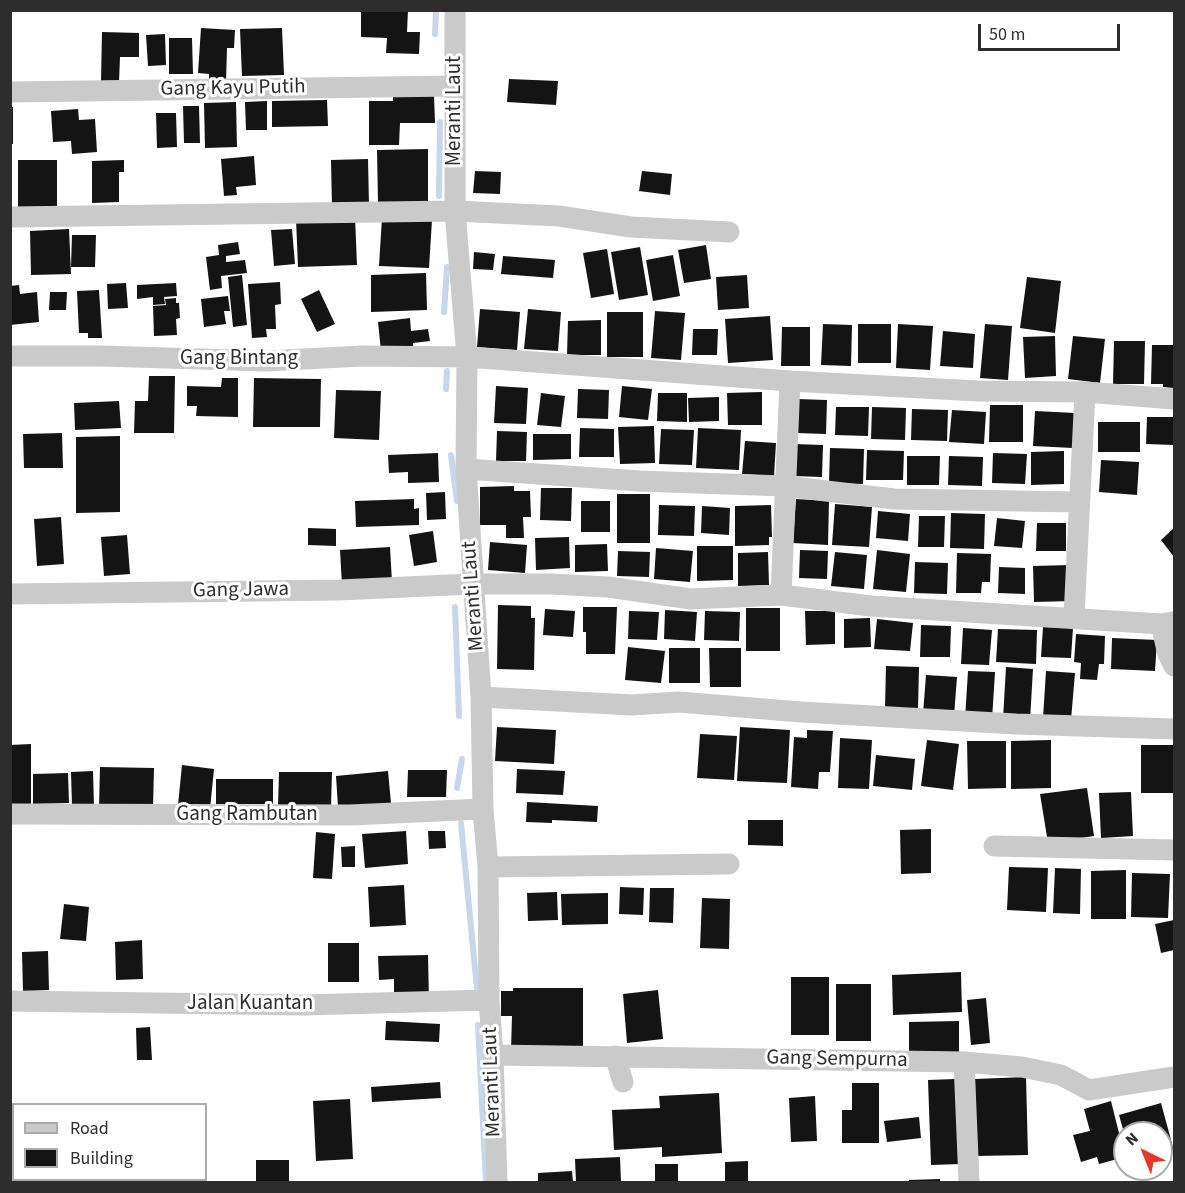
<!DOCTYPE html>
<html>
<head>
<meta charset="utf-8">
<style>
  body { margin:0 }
  #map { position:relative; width:1185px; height:1193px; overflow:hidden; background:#fff; font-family:"Source Sans 3",sans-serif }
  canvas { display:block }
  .frame { position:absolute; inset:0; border:12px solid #2d2d2d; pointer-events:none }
  .legend { position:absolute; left:12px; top:1103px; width:195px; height:78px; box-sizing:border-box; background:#fff; border:2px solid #ababab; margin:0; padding:8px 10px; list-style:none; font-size:18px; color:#2d2d2d }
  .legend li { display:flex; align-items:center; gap:12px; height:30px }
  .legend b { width:30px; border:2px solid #ababab }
  .north { position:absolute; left:1113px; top:1121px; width:60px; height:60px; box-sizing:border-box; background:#fff; border:2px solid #ababab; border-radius:50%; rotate:317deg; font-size:16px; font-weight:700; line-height:24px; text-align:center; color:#2d2d2d }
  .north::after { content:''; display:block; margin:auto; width:21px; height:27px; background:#eb3528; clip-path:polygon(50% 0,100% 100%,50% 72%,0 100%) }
  .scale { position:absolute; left:978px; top:24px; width:142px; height:27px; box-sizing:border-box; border:3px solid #2d2d2d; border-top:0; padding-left:8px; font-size:18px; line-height:21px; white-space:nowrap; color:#2d2d2d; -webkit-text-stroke:4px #fff; paint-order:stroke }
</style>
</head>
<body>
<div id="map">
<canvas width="1185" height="1193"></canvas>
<div class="frame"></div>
<ul class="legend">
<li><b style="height:8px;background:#cacaca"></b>Road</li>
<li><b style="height:16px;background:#141414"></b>Building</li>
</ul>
<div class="north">N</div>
<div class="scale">50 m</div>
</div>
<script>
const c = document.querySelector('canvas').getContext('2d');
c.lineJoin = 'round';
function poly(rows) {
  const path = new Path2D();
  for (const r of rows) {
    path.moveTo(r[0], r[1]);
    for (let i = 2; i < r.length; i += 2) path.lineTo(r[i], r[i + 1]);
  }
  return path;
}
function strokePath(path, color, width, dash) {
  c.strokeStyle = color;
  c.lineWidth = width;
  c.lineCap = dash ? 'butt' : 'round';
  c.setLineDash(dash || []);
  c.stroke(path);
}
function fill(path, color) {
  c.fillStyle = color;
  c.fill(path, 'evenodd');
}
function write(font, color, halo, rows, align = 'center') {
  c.font = font + ' "Source Sans 3",sans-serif';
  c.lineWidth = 6;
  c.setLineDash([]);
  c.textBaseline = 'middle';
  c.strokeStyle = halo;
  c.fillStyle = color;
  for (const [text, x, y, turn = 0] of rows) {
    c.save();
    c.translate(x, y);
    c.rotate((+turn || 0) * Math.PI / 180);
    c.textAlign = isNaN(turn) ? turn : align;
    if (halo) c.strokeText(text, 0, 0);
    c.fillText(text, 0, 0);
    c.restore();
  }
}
const stream = poly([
  [435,34,436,10],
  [439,196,440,122],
  [444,312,447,267],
  [446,389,447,371],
  [451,455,457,501],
  [455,607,459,716],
  [457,788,462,759],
  [461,823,477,989],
  [478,1025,486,1182]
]);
const building = poly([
  [361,10,408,10,407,32,420,32,419,54,386,53,387,38,361,37],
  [201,28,235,30,234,48,227,48,226,82,209,82,209,74,198,73],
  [282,28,284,75,242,76,240,29],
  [102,32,139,33,139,57,120,57,119,82,101,82],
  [165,34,166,65,148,66,146,35],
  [169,38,192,38,193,74,169,74],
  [509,79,558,81,556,105,507,102],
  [393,95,434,95,435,123,400,123,399,145,369,145,369,101,393,101],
  [327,100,328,126,272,127,272,101],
  [267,101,267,130,246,130,245,102],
  [236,102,237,147,205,148,204,103],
  [183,106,199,106,200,143,184,143],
  [10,107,13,107,13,144,10,144],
  [78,109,79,120,95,119,97,152,72,154,71,141,53,142,51,111],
  [156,113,176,113,177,147,157,148],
  [428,149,428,202,378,203,377,150],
  [254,156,256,185,236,187,237,195,224,196,221,159],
  [368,159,369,206,332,207,331,160],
  [18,160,57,160,57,209,18,209],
  [124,160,124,172,119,172,119,202,92,203,92,161],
  [475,171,501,172,500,194,473,193],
  [642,171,672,174,670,195,639,191],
  [355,217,357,265,298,267,296,219],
  [382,218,432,220,429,268,379,266],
  [69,229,71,274,31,275,30,231],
  [292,229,295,264,274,266,271,230],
  [72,235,96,235,95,267,71,267],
  [238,242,240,254,226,256,226,262,245,260,247,273,221,276,222,288,210,290,206,257,219,255,218,245],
  [706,245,711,279,684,283,678,250],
  [640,247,648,295,619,300,611,252],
  [607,249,614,294,591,298,583,253],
  [474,252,495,254,493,270,473,269],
  [673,255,680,296,653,301,646,260],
  [503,256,555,260,553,278,501,274],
  [426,273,427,310,371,312,371,275],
  [242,275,247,325,233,327,228,277],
  [747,275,749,308,718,310,716,277],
  [1027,277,1061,281,1055,333,1020,328],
  [280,282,281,304,275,305,276,329,266,329,267,337,252,338,248,284],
  [126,283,128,308,108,309,107,284],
  [176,283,177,296,164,297,165,304,153,305,153,297,137,299,137,285],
  [19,285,20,294,37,292,39,322,10,325,10,286],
  [99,290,102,338,88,338,88,333,79,333,77,291],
  [319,290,335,324,317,332,301,299],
  [50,292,67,292,66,310,49,310],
  [228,296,230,311,224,311,226,324,204,327,201,299],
  [176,298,176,303,179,303,180,318,176,319,177,335,154,336,153,306,166,305,165,299],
  [480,309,520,312,517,350,477,347],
  [528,309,561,312,558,351,524,349],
  [655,311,685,313,681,360,651,358],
  [607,312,643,312,643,357,607,357],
  [770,316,773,360,728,363,725,319],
  [410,318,411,331,428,329,430,341,413,343,413,347,381,351,378,322],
  [601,320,601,355,567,355,568,321],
  [823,324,852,325,851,366,821,365],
  [858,324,891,324,891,363,858,363],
  [898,324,933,326,930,370,896,368],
  [985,324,1012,326,1008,380,980,378],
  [782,327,810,327,810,366,781,366],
  [693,329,718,329,717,355,692,355],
  [943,331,975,334,973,368,940,366],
  [1055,336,1056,376,1025,378,1023,337],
  [1073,336,1105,339,1100,383,1068,379],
  [1114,341,1145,341,1144,384,1113,384],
  [1152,345,1174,345,1174,388,1163,387,1163,384,1151,384],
  [149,376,175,376,174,433,134,433,135,401,148,401],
  [222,378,238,378,238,417,196,416,197,406,187,406,187,386,221,387],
  [254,378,321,379,320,427,253,427],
  [496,386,528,388,526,424,494,423],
  [622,386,652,389,648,420,619,417],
  [578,389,609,390,608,419,577,418],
  [336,390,381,391,379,440,334,438],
  [762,392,762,425,728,425,727,393],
  [541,393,565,396,561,427,537,425],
  [658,393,687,393,687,422,657,421],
  [719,397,719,421,689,422,688,398],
  [797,399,827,400,826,434,796,433],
  [119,401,121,428,75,430,74,403],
  [990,405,1023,405,1023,442,989,442],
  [836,407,869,407,868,436,835,435],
  [872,407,906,408,905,440,871,439],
  [912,409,948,410,947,441,911,440],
  [952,410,986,412,984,444,949,442],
  [1035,411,1075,413,1073,448,1033,446],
  [1147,417,1174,417,1174,445,1146,444],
  [1098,422,1140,422,1140,452,1098,452],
  [654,426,655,463,620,464,618,427],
  [580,428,614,429,614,457,579,457],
  [698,428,741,430,739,470,696,468],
  [661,429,694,430,692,465,659,464],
  [497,431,527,432,526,461,496,461],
  [62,433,63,468,24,468,23,434],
  [533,434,571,434,571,459,533,460],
  [120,436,120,512,76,513,76,437],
  [745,441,776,443,774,476,742,474],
  [794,444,823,445,822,477,793,476],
  [830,448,864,449,863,484,829,483],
  [867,450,904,451,903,480,866,480],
  [1064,451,1064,484,1031,485,1031,452],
  [438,453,439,482,408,483,408,472,389,473,388,455],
  [993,453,1027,454,1025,484,992,483],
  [907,456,940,456,939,485,907,485],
  [949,456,983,457,982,486,948,485],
  [1101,460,1139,462,1137,495,1099,492],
  [514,486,514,491,530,491,531,517,523,517,524,538,506,538,506,525,480,525,480,487],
  [541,488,572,488,571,521,540,520],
  [445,492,446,519,427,520,426,493],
  [617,494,650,494,650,543,617,543],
  [414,499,414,509,419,508,419,525,356,527,355,501],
  [796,499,829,501,828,545,793,543],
  [581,501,610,501,610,532,581,532],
  [835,504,872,507,869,547,832,545],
  [659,505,695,506,694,536,658,535],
  [771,505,772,537,769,537,769,545,735,546,735,506],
  [702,506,730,508,729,535,701,533],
  [878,511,910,514,908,541,876,538],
  [951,513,985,514,984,549,950,548],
  [919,516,945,516,944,547,918,547],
  [61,517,64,564,37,566,34,519],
  [997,518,1025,521,1022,548,994,546],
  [1037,523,1066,523,1066,551,1036,551],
  [308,528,336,529,336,546,308,545],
  [1174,528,1174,557,1161,540],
  [433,531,437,562,414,566,409,535],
  [127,535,130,574,104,576,101,537],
  [569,537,570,568,536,570,535,538],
  [490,542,527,545,525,573,488,570],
  [607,544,608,571,575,572,575,545],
  [697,546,733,546,733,580,697,581],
  [390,547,392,582,342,585,340,550],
  [656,548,693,551,690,582,654,579],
  [800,550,828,551,827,579,799,578],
  [877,550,910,554,906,592,873,589],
  [618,551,650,552,649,577,617,576],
  [768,552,769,585,738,586,738,553],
  [835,552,867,555,864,589,831,586],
  [957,553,991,554,990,582,982,582,981,593,956,593],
  [915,562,948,563,947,594,914,593],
  [1071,565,1072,601,1034,602,1033,566],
  [999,567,1025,568,1025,594,998,593],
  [498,605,531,606,531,618,535,618,534,670,497,669],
  [583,607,617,607,615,654,586,654,586,632,583,632],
  [746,608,780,608,780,651,746,651],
  [545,609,575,611,573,637,543,635],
  [665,610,697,612,695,641,664,639],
  [629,611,659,612,657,640,628,639],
  [705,611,740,612,739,641,704,640],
  [805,611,835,611,835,644,806,645],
  [870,618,871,647,844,648,844,619],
  [877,619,913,623,910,651,874,649],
  [921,625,951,626,950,657,920,657],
  [1043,627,1073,628,1071,658,1041,657],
  [963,628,992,630,989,665,961,664],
  [998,629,1037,630,1036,664,996,662],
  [1076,634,1105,636,1104,664,1099,664,1097,680,1080,679,1081,663,1074,662],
  [1112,638,1157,640,1155,671,1111,669],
  [628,647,665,651,661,683,625,680],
  [669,648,700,648,700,683,669,683],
  [709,648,741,648,741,687,710,687],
  [886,666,919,667,918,709,885,708],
  [1006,667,1033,669,1030,720,1003,719],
  [968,671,995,672,992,720,965,719],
  [1046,671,1075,673,1071,720,1043,718],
  [926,675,957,677,954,716,923,714],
  [497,727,556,730,554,764,495,761],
  [740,727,790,730,787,783,737,781],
  [807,730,833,731,830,772,819,772,818,789,791,787,794,737,807,738],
  [700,734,737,736,734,780,697,778],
  [840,738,872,740,869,789,838,788],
  [927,740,959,744,953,790,921,786],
  [1051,740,1051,788,1011,789,1011,741],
  [967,741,1006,741,1006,788,968,789],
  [31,744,31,807,10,808,10,745],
  [1141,745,1174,745,1174,793,1141,793],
  [876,755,915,759,912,790,873,786],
  [182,765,214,769,210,809,178,805],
  [100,767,154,768,153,808,99,808],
  [517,769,565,771,563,795,516,793],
  [408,770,447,770,446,797,407,797],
  [93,771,94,806,72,806,71,772],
  [388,771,391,803,338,807,336,776],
  [279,772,332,772,331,807,278,807],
  [68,773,69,803,33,804,33,774],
  [216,779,273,779,273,804,216,804],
  [1087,788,1094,836,1048,843,1040,794],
  [1131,792,1133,836,1101,838,1099,793],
  [527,802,598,806,597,822,552,820,552,823,526,822],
  [748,820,783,820,783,846,748,845],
  [931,829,931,873,901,874,900,830],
  [406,831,408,864,365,868,362,834],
  [428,831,445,831,446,848,429,849],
  [316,832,335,834,332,879,313,878],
  [355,846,355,867,342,867,341,847],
  [1009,867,1048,868,1046,912,1007,910],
  [1055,868,1081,869,1080,914,1053,913],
  [1126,870,1126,919,1091,919,1091,871],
  [1132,873,1170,874,1168,918,1131,917],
  [404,885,406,925,370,927,368,887],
  [620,887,644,888,643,915,619,914],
  [650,888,674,888,673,923,649,922],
  [557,892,558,920,528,921,527,893],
  [608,893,608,924,562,925,561,894],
  [702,898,730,899,729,949,700,948],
  [64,904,89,907,86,941,60,939],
  [1174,920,1174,950,1161,953,1155,924],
  [142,940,143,979,116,980,115,942],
  [328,943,359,943,359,982,328,982],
  [48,951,49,990,23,991,22,952],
  [428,955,429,1001,394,1002,394,979,379,980,378,956],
  [961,972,962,1012,893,1015,892,975],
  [791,977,829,977,829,1035,791,1035],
  [836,984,871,984,871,1041,836,1041],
  [513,988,583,988,583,1050,511,1050,512,1016,501,1016,501,991,513,991],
  [658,990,663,1039,627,1043,623,994],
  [986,998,990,1043,971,1045,967,1000],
  [386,1021,440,1024,439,1042,385,1040],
  [959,1021,959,1053,909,1054,909,1022],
  [150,1027,152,1060,137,1060,136,1028],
  [1026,1077,1028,1155,976,1156,975,1079],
  [955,1079,961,1164,931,1165,928,1080],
  [440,1082,441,1098,372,1102,371,1087],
  [852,1083,879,1083,879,1143,842,1143,842,1110,852,1110],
  [719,1093,722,1153,662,1157,662,1147,614,1150,612,1110,660,1108,659,1096],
  [815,1096,817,1141,791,1142,789,1098],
  [350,1099,353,1159,316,1161,313,1101],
  [1111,1101,1125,1157,1099,1164,1097,1157,1081,1162,1073,1135,1090,1131,1084,1109],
  [1161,1103,1174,1151,1161,1154,1161,1133,1124,1133,1119,1115],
  [919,1117,921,1138,887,1142,884,1121],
  [620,1157,621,1182,576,1182,575,1159],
  [256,1160,289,1160,289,1181,256,1181],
  [748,1161,748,1182,725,1182,725,1162],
  [655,1164,678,1164,678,1182,655,1182],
  [572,1171,573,1182,538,1182,538,1173],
  [940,1179,940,1182,909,1182,909,1180]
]);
const minor = poly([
  [455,10,455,211,467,357,466,469,481,697,483,809,488,867,489,1000,493,1055,497,1182],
  [10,92,455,86],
  [10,217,455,211,559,216,631,227,729,232],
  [10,356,101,356,266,361,362,356,467,357,790,381,978,391,1085,392,1174,399],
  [466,469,639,481,784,486,894,499,1079,502],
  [10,594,339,590,472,584,551,584,608,587,691,599,781,595,871,606,1161,624,1174,622],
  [781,595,790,381],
  [1074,617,1085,392],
  [1161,624,1168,654,1174,666],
  [481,697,632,705,679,702,801,712,1016,724,1174,729],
  [10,814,350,815,483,809],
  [994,846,1174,850],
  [488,867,729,864],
  [10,1001,304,1005,489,1000],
  [493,1055,964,1062,1022,1067,1061,1075,1089,1090,1174,1077],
  [615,1056,623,1082],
  [964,1062,969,1182],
  [10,1181,91,1182]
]);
const streetNames = [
  ["Gang Kayu Putih",233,89,-1],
  ["Meranti Laut",455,111,-90],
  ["Gang Bintang",239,359],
  ["Gang Jawa",241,591,-1],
  ["Meranti Laut",474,596,-94],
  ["Gang Rambutan",247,815],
  ["Jalan Kuantan",250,1004],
  ["Gang Sempurna",837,1060,1],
  ["Meranti Laut",493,1082,-92]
];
strokePath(stream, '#c5d7ec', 6);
fill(building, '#141414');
strokePath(minor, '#cacaca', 21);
write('21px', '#2d2d2d', '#fff', streetNames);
</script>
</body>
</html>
